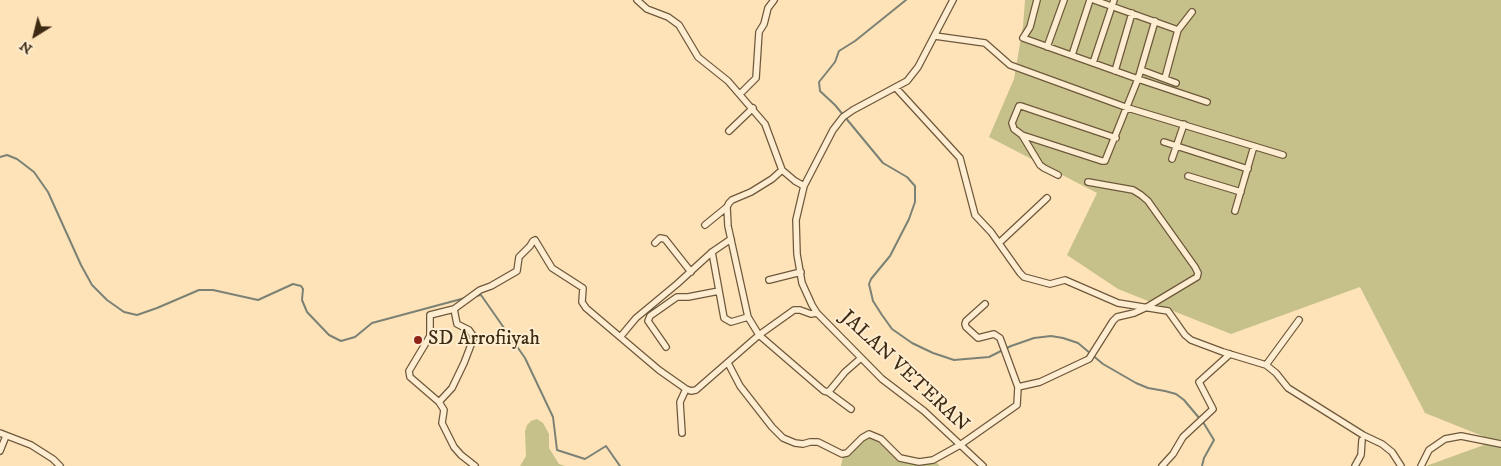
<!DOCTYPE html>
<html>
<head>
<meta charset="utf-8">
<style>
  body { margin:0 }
  #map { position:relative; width:1501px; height:466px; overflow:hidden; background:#fee3b8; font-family:"IM FELL DW Pica",serif }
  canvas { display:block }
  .north { position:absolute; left:10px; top:10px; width:50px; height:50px; -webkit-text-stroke:4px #feedd1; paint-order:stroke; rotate:216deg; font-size:14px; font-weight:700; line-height:20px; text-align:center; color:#3e2a13 }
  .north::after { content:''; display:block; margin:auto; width:18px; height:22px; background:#3e2a13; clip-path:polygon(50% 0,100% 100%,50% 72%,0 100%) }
</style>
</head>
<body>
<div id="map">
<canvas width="1501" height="466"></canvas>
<div class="north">N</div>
</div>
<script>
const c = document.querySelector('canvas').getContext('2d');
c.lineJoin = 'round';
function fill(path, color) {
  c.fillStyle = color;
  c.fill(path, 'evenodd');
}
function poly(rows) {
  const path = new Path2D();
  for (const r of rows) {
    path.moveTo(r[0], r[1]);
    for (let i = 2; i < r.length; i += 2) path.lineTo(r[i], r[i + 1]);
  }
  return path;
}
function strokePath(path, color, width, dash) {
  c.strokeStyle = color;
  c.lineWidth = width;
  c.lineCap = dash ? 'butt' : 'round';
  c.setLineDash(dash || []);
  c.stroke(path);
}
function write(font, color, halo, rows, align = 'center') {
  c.font = font + ' "IM FELL DW Pica",serif';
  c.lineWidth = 4;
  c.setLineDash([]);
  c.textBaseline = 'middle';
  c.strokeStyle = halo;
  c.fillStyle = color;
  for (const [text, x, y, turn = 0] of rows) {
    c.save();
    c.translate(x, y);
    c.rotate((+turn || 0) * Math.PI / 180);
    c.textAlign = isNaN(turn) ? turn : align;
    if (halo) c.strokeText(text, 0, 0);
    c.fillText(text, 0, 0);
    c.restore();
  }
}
const green = poly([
  [1025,0,1501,0,1501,466,1426,466,1495,441,1425,413,1360,287,1231,334,1118,289,1067,255,1097,193,989,137,1014,79,1023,26],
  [537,419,543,423,549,434,549,448,559,464,565,466,520,466,526,456,525,431,527,425,531,421],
  [875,436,899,459,932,462,937,463,940,466,841,466,843,456,862,437]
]);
const stream = poly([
  [906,0,855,41,839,51,835,62,819,82,820,91,835,105,883,163,907,177,915,186,915,202,909,219,890,256,871,279,869,284,873,301,882,315,892,329,912,343,933,353,954,360,989,357,1011,346,1034,338,1051,336,1063,338,1078,343,1103,364,1136,383,1148,388,1165,391,1176,394,1184,400,1200,419],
  [0,157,7,155,17,159,34,172,48,192,81,265,92,285,107,300,124,312,137,315,157,308,199,290,213,290,258,300,293,284,301,286,303,289,302,300,307,312,329,335,341,341,355,337,372,323,465,298],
  [475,296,481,295,525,358,553,417,557,450,585,459,606,446,620,466],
  [1202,466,1204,458,1214,440,1203,422]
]);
const street = poly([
  [637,0,647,9,668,17,679,25,698,57,728,81,765,124,782,170,795,181,804,186],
  [953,0,918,67,907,81,853,110,843,117,833,130,804,186,796,220,797,254,802,283,812,305,817,313,882,379,924,411,983,466],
  [1037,0,1030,27,1023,38,1138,79,1207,102],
  [1094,0,1178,30,1165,78],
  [1178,30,1192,12],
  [935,36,985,43,1010,65,1128,108,1283,155],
  [1047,47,1064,0],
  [1072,55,1090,0],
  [1093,63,1114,0],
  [1141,70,1176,83],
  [1115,71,1132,13],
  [896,88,960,158,975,215,991,232,1020,273,1024,277,1050,284,1065,280,1118,303,1168,311,1185,335,1191,340,1223,352,1266,365,1276,373,1288,388,1363,435,1382,444,1392,452,1401,466],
  [740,94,756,78,759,32,764,24,768,8,774,0],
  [729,131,753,108],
  [1022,135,1102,161,1105,161,1138,79,1155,21],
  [1164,142,1248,169],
  [1172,159,1184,124],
  [782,170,772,179,751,192,732,200,729,203,727,207,728,226,748,317,759,335,824,391,828,392,831,389,845,372,861,358],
  [1058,175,1044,168,1040,165,1022,135,1014,129,1012,123,1019,106,1021,106,1116,138],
  [1188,176,1241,192],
  [1235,211,1254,146],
  [705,225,727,207],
  [655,243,660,238,665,239,691,272],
  [999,243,1047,198],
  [712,252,724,318,731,322,748,317],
  [769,280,801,272],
  [985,304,966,321,965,324,966,327,978,338,994,334,1000,338,1018,387],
  [621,336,636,318,677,284,712,252,731,239],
  [666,347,648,321,650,316,677,297,688,297,719,291],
  [728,363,740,386,772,427,783,438,795,443,803,444,810,442,818,442,842,454,847,453,862,438,869,434,881,439,900,458,919,462,933,460,960,445,1017,405,1018,387,1040,382,1089,359,1113,321,1117,317,1134,313,1147,307,1197,277,1198,273,1195,267,1148,201,1141,195,1133,190,1088,182],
  [1266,365,1299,320],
  [828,392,851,409],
  [439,402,452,388,464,363,474,337,469,330,457,324,454,309],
  [0,433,31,445,53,459,60,466],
  [682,433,680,402,686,389],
  [0,451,6,436],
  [475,466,461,455,454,447,442,423,444,410,439,402,410,377,409,371,430,336,430,315,454,309,480,290,491,286,517,271,519,257,530,246,533,241,535,240,552,268,583,288,582,302,586,308,659,370,686,389,691,391,696,390,759,335,794,310,800,310,811,314,817,313],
  [1162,466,1173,454,1183,437,1213,409,1199,382,1230,354],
  [1355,466,1361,455,1362,440],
  [1421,466,1429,450,1445,439,1461,436,1501,444]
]);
const markers = [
  [418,340,5,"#8f2418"]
];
const poiNames = [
  ["SD Arrofiiyah",428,340]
];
const streetNames = [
  ["JALAN VETERAN",904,372,43]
];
fill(green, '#c6c18a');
strokePath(stream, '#7b8275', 2);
strokePath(street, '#6e583c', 8);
strokePath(street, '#feedd1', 5.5);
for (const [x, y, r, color] of markers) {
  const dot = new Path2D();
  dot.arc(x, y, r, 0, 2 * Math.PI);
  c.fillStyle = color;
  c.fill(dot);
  strokePath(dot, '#feedd1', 2);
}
write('20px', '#3e2a13', '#feedd1', poiNames, 'left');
write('20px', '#3e2a13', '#feedd1', streetNames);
</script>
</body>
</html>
